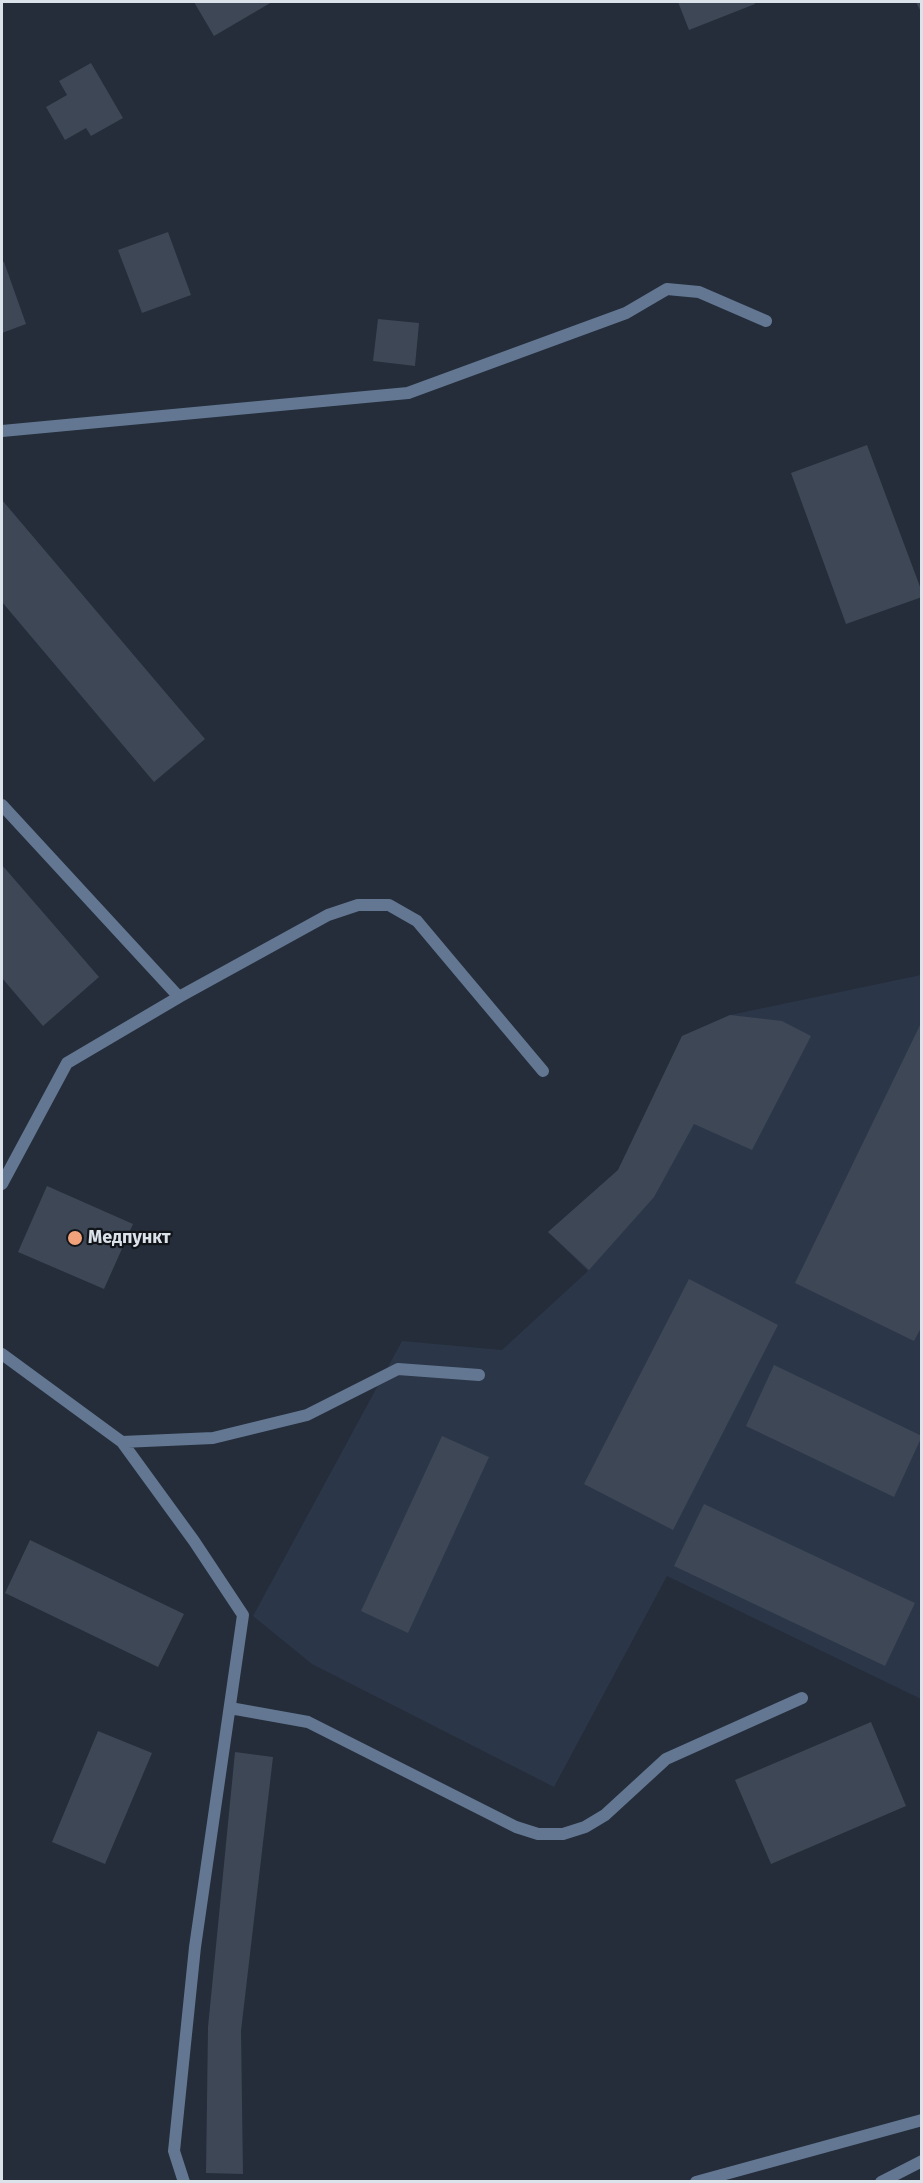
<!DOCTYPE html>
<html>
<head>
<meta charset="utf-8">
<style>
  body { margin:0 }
  #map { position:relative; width:923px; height:2183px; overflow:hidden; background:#242d39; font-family:"Fira Sans",sans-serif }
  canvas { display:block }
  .frame { position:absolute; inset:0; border:3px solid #dce2ea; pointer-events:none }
</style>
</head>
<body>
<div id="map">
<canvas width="923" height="2183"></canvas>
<div class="frame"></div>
</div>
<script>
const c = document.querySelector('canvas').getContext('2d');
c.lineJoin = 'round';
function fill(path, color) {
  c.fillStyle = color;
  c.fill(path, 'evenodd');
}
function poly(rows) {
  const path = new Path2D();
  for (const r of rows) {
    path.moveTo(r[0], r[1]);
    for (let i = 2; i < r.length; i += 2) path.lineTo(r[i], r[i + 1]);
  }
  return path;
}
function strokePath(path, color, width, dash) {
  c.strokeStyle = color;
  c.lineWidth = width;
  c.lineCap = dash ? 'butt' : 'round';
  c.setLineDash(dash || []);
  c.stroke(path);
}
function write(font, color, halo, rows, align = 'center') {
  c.font = font + ' "Fira Sans",sans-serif';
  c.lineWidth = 4.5;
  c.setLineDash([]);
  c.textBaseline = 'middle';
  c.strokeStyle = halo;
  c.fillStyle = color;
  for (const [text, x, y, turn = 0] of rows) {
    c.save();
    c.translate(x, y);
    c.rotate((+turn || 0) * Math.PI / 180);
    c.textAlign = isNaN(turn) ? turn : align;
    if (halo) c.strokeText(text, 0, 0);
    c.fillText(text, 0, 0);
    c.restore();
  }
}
const built = poly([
  [921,975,921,1699,667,1576,554,1787,312,1664,253,1616,402,1341,502,1350,588,1271,548,1232,618,1170,682,1036,730,1015]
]);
const building = poly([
  [194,2,272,2,214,36],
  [678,2,754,2,755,4,689,30],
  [916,2,922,2,922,14],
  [91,63,123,118,91,136,86,128,65,140,46,107,67,95,59,81],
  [168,232,191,295,142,313,118,250],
  [2,262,4,262,26,324,2,333],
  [378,319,419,323,415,366,373,361],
  [867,445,922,592,922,597,846,624,791,473],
  [2,500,205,739,154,782,2,602],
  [2,865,99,977,43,1026,2,978],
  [730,1015,782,1021,811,1036,752,1150,694,1124,654,1197,589,1270,548,1232,618,1170,682,1036],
  [922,1021,922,1326,914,1341,795,1283],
  [47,1186,133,1224,104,1289,18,1252],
  [689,1279,778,1325,673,1530,584,1484],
  [774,1365,922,1436,894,1497,746,1426],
  [442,1436,489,1457,408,1633,361,1611],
  [704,1504,915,1603,885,1666,674,1566],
  [30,1540,184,1614,158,1667,5,1593],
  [871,1722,906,1806,771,1864,735,1780],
  [98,1731,152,1753,105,1864,52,1842],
  [235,1752,273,1757,241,2031,243,2174,206,2173,208,2027]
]);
const lane = poly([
  [2,431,408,393,626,313,667,289,699,292,766,321],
  [2,805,179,997,67,1063,2,1184],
  [179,997,328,915,358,905,389,905,417,921,543,1071],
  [2,1354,122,1442,213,1438,307,1415,398,1369,479,1375],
  [122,1442,194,1541,243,1615,195,1947,174,2151,184,2182],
  [230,1708,308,1722,516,1827,538,1834,563,1834,585,1827,605,1815,666,1759,802,1698],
  [696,2182,922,2120],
  [881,2182,922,2161]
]);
const markers = [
  [75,1238,8,"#f1a27b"]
];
const poiNames = [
  ["Медпункт",88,1238]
];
fill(built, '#2b3648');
fill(building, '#3e4755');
strokePath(lane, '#637792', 12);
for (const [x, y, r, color] of markers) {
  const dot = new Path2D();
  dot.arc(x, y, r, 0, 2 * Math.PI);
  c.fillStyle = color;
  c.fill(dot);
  strokePath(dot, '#11151a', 2);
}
write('bold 18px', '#dce2ea', '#11151a', poiNames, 'left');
</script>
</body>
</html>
